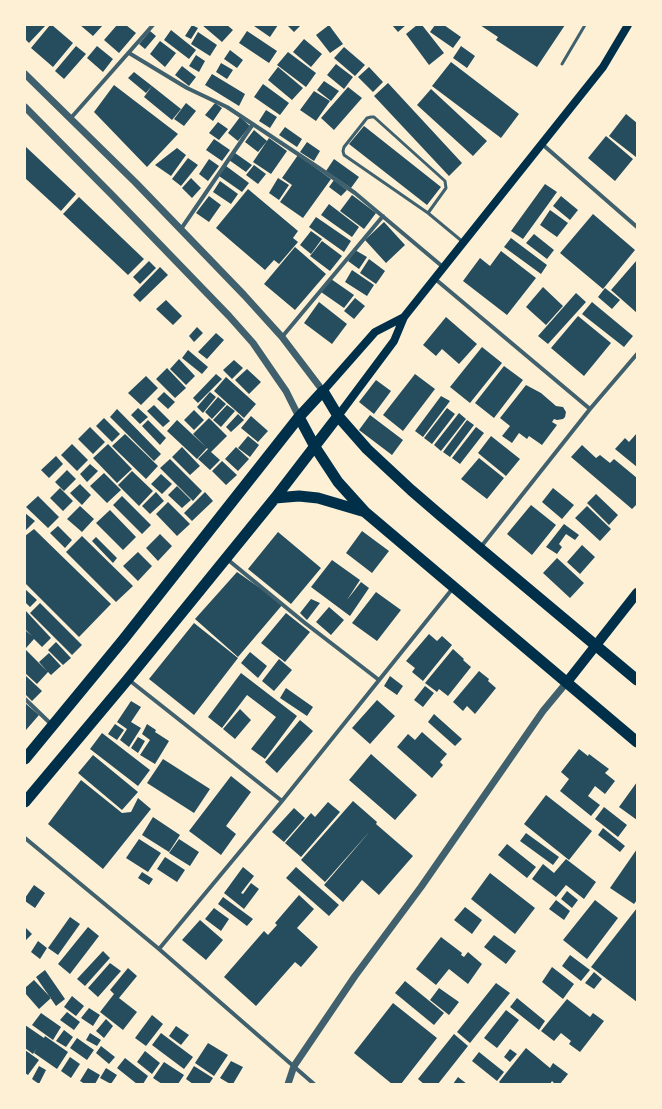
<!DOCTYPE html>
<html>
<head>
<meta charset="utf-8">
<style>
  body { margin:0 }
  #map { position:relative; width:662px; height:1109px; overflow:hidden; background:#fdf0d5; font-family:Overpass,sans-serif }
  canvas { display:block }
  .frame { position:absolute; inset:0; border:26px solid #fdf0d5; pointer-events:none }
</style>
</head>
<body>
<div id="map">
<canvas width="662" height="1109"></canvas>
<div class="frame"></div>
</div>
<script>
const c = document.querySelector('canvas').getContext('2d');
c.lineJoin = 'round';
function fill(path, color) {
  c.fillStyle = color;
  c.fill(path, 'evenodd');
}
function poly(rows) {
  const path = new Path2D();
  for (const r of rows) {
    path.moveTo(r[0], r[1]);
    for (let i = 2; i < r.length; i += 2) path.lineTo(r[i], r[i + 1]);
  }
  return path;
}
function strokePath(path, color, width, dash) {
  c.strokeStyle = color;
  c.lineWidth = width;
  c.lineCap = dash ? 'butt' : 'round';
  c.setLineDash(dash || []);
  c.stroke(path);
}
const building = poly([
  [25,25,46,25,29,43,25,39],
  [50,25,52,25,73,43,53,67,31,48],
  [80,25,103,25,93,36],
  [117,25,126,25,136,33,119,53,104,40],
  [192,25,198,28,191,39,185,36],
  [202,25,227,25,233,30,222,42],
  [254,25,278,25,270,37,254,26],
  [287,25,301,25,294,32],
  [329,25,343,44,330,53,316,35],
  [392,25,406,25,398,32],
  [417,25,422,25,444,53,429,65,406,34],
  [435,25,444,25,461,37,453,48,430,32],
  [480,25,565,25,537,67,496,40,498,37],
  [171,30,196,50,189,59,164,40],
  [150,31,156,36,145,49,139,44],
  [247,31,277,51,269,63,239,43],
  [198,32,217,45,210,56,191,44],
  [304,39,322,54,311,67,293,52],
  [160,41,176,53,165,67,150,54],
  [76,46,86,54,64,79,55,71],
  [97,46,113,59,103,72,87,58],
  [461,46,475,56,467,68,453,58],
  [344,47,365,65,355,76,334,58],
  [230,50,243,60,237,68,224,59],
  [288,52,316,73,306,87,277,65],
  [196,55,205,61,199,72,189,66],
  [451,62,519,114,501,138,432,86],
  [221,63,233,70,227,79,216,72],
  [336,64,353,77,344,89,327,75],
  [182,66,196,77,189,86,175,75],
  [278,67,303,88,292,100,268,80],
  [369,67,383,82,373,92,358,77],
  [134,72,152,86,146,93,128,78],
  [212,74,245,94,239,106,205,85],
  [324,81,339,91,331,101,317,90],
  [388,83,462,163,449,176,374,96],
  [263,84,289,103,280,115,254,97],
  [114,85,178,134,147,167,94,112],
  [152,86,181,109,172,120,144,97],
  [348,87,362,98,334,130,321,118],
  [431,89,487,141,473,156,417,105],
  [314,91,330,101,316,121,300,110],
  [186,103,196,111,184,126,174,119],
  [215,103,222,108,213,121,205,115],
  [266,110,277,117,270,128,259,121],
  [626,114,637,123,636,157,609,136],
  [240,117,250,126,238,141,228,133],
  [218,122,228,129,219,140,209,133],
  [364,126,441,187,427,205,349,144],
  [285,127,302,139,297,147,279,135],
  [254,130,267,141,258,152,245,142],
  [606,136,633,159,615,181,588,158],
  [269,138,287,151,271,174,253,162],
  [214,139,230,150,222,161,206,150],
  [307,142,320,151,314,161,300,152],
  [25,146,76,194,61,211,25,178],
  [177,148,186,155,171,176,155,165],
  [235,153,252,165,246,172,229,160],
  [298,155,331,179,303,218,280,202,292,185,282,178],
  [188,158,198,165,181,186,172,179],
  [209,159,219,166,208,181,199,174],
  [334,159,359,177,351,188,326,171],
  [254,165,266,174,258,184,246,175],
  [226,166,249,183,242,192,219,176],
  [191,178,201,188,192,198,182,188],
  [278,178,289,185,279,200,269,193],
  [334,180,347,190,341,196,329,187],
  [220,181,238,194,231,204,213,192],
  [545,184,557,192,523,239,511,231],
  [248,189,298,231,293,238,298,242,279,264,274,260,265,270,216,228],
  [352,195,376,213,364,229,340,211],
  [209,196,221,205,209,222,196,213],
  [561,196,578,210,570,220,553,206],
  [79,197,144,259,128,275,63,214],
  [329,204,359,227,352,237,321,215],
  [550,210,568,223,557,237,540,225],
  [593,214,635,250,603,289,560,253],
  [316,217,351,241,344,252,309,227],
  [384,222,405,245,386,263,365,240],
  [311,231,322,239,311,254,300,245],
  [534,234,554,250,547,259,526,243],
  [511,238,547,265,541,274,504,247],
  [322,241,342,256,330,271,310,256],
  [295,247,326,274,295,310,264,284],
  [355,250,367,257,359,269,348,261],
  [501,251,536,278,507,315,463,281,480,258,490,266],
  [369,259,385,271,376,284,360,273],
  [637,260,637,313,611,290],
  [149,261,156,268,140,284,133,277],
  [160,267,168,275,140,302,133,295],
  [352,270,374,285,367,296,345,282],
  [331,279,354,295,344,308,321,292],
  [543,287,563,306,546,325,526,307],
  [605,288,620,300,612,309,598,297],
  [576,293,586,302,548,344,538,336],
  [355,298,365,306,354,319,344,311],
  [166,300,182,316,173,325,156,309],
  [319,302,347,324,332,344,304,323],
  [592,302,633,336,624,347,582,314],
  [578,316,611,343,584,376,551,348],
  [446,317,477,344,459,364,442,349,436,356,423,345],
  [197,327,203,333,194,342,189,336],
  [216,333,224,340,207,359,198,352],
  [482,347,502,363,470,403,450,387],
  [188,350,208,367,202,374,182,358],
  [179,359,195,376,186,385,170,369],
  [234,360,243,368,232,379,223,370],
  [504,366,523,380,494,418,475,403],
  [167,368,186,388,175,398,156,379],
  [247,369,261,382,249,394,235,380],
  [216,374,222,379,198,403,193,398],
  [415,374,435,389,403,431,383,415],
  [146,376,158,388,141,405,128,393],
  [226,377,256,404,244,418,214,391],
  [376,380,391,391,374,414,359,402],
  [526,385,541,393,556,406,563,407,566,412,565,417,563,419,557,420,554,419,552,422,557,425,542,445,529,436,527,439,519,433,512,443,502,436,510,426,500,418],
  [164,392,175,402,168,409,157,399],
  [210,392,216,397,203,413,197,407],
  [441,396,450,401,423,437,415,431],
  [218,397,226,404,212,419,205,412],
  [154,405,170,421,163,427,147,411],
  [227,405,235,411,221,427,213,420],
  [138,408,148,417,140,424,131,415],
  [447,408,455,414,432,444,424,438],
  [117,409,161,454,154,461,110,417],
  [194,410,204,420,194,430,184,420],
  [459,413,466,419,441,451,434,445],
  [238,414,244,420,231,432,226,427],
  [370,415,403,440,392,455,359,430],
  [251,416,268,431,258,442,241,428],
  [104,418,120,434,112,442,96,426],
  [209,418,227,436,211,452,220,460,210,470,198,459,208,449,193,434],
  [148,420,166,438,160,445,142,426],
  [177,420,207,448,197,459,167,431],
  [467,420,474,425,450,457,443,452],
  [90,427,105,442,93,454,78,439],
  [476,427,484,433,460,464,452,458],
  [637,433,637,467,615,449,625,438,629,442],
  [125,434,158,466,146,479,112,446],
  [248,436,259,445,250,457,238,448],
  [491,436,520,459,506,476,478,453],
  [72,444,88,460,77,471,61,455],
  [108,444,132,469,117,483,93,458],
  [582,445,596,458,600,455,610,463,614,459,637,478,637,504,632,509,571,457],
  [182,447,200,466,190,475,172,457],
  [236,447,249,459,238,471,225,459],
  [56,456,63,464,49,478,41,470],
  [479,458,504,478,487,499,461,479],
  [170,459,202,491,193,501,160,468],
  [222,461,237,475,226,485,212,471],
  [90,464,98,471,87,482,80,474],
  [67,470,76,479,64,491,55,482],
  [132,471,153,491,139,506,118,485],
  [104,473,121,490,107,503,90,486],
  [161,474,172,484,162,494,151,484],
  [80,484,91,495,82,505,70,493],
  [177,486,191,500,182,508,168,495],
  [60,488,73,501,63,511,50,498],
  [553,488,574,505,562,519,542,502],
  [156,492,164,501,150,514,142,506],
  [205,492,213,501,192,521,184,513],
  [596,494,618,515,609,525,587,503],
  [38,496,59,517,48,528,26,507],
  [122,496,151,525,142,534,113,505],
  [168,502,190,524,177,536,156,514],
  [531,505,556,525,532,555,507,534],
  [80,506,94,519,82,532,67,519],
  [587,506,611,529,600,541,575,518],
  [110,510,136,537,123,550,96,523],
  [25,513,35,521,26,530,25,529],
  [564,524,579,535,575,540,566,534,559,544,562,547,557,554,546,547],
  [58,526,72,540,65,548,50,533],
  [34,529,111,604,79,637,25,583,25,536],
  [362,531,389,551,372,573,346,553],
  [278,532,321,568,291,604,248,569],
  [160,534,172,546,158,561,146,548],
  [82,536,133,586,116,602,66,552],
  [96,537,117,558,113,563,92,541],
  [582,545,595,557,580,574,567,562],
  [138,552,152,566,138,581,123,566],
  [557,558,584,583,570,598,543,573],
  [332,560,360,580,347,600,361,582,369,588,350,616,311,587],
  [237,572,283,604,238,657,195,619],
  [25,589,37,600,30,607,25,602],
  [376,592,401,610,377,641,352,623],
  [311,599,320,603,307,620,300,613],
  [40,603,82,645,72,655,30,613],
  [329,607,344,620,331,635,316,622],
  [25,610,51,638,42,647,34,639,26,648,25,647,25,630,32,636,25,629],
  [286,613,310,632,285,662,261,643],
  [194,623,238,658,194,715,149,679],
  [429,634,437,641,442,636,452,645,423,681,412,672,415,668,406,661],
  [56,642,71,658,63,665,48,650],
  [25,649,47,671,39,662,49,653,61,666,51,675,48,672,37,684,25,673],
  [453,649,464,659,463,660,471,667,448,696,439,689,437,692,425,683],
  [250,652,267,666,258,678,241,663],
  [279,659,292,670,274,691,262,681],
  [479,671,489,679,488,681,496,688,475,714,467,706,463,711,453,702],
  [241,673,297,716,265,759,251,749,276,717,247,695,222,728,208,717],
  [25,675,42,691,32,701,25,694],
  [390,676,403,686,397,695,384,686],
  [425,686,434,693,423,707,414,700],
  [286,688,313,707,307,716,280,698],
  [377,700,395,716,370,744,352,728],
  [131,701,141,707,131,722,141,728,129,747,120,740,127,729,117,722],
  [25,703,39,715,26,730,25,729],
  [240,709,251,720,235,739,223,729],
  [434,714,462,739,455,746,428,722],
  [300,720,313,731,277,773,265,762],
  [115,724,124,730,117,740,108,734],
  [147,724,156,730,155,732,169,741,155,764,140,755,150,740,142,734],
  [422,732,447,754,440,762,443,765,432,778,397,747,408,734,415,740],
  [102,733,150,770,138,786,90,749],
  [138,737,145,741,138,753,131,748],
  [579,749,588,756,589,754,609,769,605,773,615,781,605,794,595,786,588,796,600,805,591,816,560,791,569,779,561,772],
  [371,754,417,795,395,820,349,780],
  [93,755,138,792,122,810,78,773],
  [163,759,210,789,194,813,147,783],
  [231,776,251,792,226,826,236,834,221,855,189,831],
  [81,780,122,813,131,812,138,798,151,809,103,869,48,824],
  [637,782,637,820,619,807],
  [546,795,592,831,569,860,524,824],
  [353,801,377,822,376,824,413,856,379,895,362,880,343,902,324,885,371,830,325,882,301,860],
  [328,802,340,812,301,857,285,843,311,813,315,817],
  [604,807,627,825,618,837,595,819],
  [294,808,305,818,284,842,272,832],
  [153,817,180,835,169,852,142,835],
  [603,828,625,846,620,852,598,835],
  [526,833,559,857,553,865,520,841],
  [139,839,161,853,148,872,126,858],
  [179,839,199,852,190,866,169,853],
  [507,844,536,867,527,878,498,855],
  [637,849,637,900,634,904,610,888],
  [165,857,185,870,177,882,157,869],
  [566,859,596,882,584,899,566,885,556,897,532,879,543,864,554,873],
  [243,867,254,876,241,893,243,894,251,883,259,889,244,909,224,893],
  [296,867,339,905,329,916,286,878],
  [142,872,153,879,149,885,138,878],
  [490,873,535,908,515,934,471,899],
  [34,885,45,893,35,908,25,901,25,898],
  [567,891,578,900,572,908,561,899],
  [299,895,314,909,297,928,318,947,301,967,295,962,256,1006,224,977,264,931,268,935,277,925,275,923],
  [223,897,253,919,247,926,218,904],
  [556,900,570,911,564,920,549,909],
  [595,900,618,918,587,959,563,940],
  [465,907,482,920,472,934,454,920],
  [214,908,229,919,221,931,205,919],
  [637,908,637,1002,591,967],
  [70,917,80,924,58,955,48,948],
  [200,920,223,940,206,960,182,940],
  [25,927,32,934,25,941],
  [88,927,99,936,70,974,58,964],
  [494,935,516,951,506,964,484,947],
  [441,937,462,953,461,955,464,957,468,952,482,964,468,984,449,969,436,985,416,969],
  [38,941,47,948,40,959,31,952],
  [103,951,110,958,85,986,77,979],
  [570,955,590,970,581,981,562,966],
  [110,963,121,971,98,997,88,988],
  [552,967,574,984,563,999,542,982],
  [128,968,137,976,119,998,137,1012,123,1030,100,1012,114,994,110,990],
  [45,970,65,999,56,1006,36,977],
  [594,972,602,979,594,989,585,983],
  [34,980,51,998,39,1009,25,993,25,988],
  [405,981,444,1013,434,1025,395,993],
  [496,983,510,993,470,1043,457,1032],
  [439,988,459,1002,449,1015,430,1000],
  [72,996,84,1006,76,1016,64,1007],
  [517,998,545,1021,539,1030,510,1007],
  [567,999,590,1017,593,1013,604,1021,580,1052,569,1044,571,1041,561,1033,554,1041,541,1031],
  [393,1003,437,1038,401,1084,392,1084,354,1053],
  [89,1008,100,1015,93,1026,81,1018],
  [506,1010,519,1020,497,1048,484,1038],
  [67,1012,80,1022,74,1030,60,1020],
  [41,1013,61,1027,53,1040,32,1025],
  [152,1015,163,1024,146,1046,135,1038],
  [106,1019,113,1026,104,1038,96,1031],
  [25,1025,44,1038,45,1036,68,1052,57,1069,34,1053,36,1049,33,1054,25,1048],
  [176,1026,189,1035,181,1045,169,1036],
  [64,1030,73,1037,66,1047,56,1041],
  [90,1033,101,1040,97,1046,86,1040],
  [161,1033,193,1057,184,1069,152,1045],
  [454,1034,468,1046,438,1084,424,1084,418,1079],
  [77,1038,94,1050,87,1060,70,1048],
  [208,1043,228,1055,214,1076,195,1063],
  [101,1046,115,1057,109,1064,96,1053],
  [526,1048,550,1068,553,1063,568,1074,560,1084,555,1084,552,1081,550,1084,501,1084,499,1082],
  [510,1049,517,1054,510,1062,504,1057],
  [25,1050,39,1060,28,1075,25,1073],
  [145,1051,160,1063,152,1074,137,1062],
  [479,1052,504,1072,497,1081,472,1061],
  [70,1057,80,1064,71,1078,61,1071],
  [125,1058,148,1076,143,1084,137,1084,117,1068],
  [231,1061,243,1067,233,1084,230,1084,220,1078],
  [164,1062,184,1075,178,1084,162,1084,153,1078],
  [39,1066,46,1070,39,1084,32,1079],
  [194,1066,213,1078,209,1084,193,1084,186,1079],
  [88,1068,100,1075,95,1084,85,1084,80,1081],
  [106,1068,117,1075,111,1084,100,1078],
  [458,1077,467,1084,453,1084]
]);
const service = poly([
  [562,64,585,25],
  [428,213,446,188,445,181,374,117,371,117,367,118,344,147,343,151,344,155,428,213,463,242]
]);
const minor = poly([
  [129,53,187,88,227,107,319,168,355,193,443,267],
  [70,119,153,25],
  [542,144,637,227],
  [181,229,253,124],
  [434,278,590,409],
  [282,337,383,216],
  [480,548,590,409,637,354],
  [227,559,305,623,379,680],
  [129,680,282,801],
  [25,699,51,724],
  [25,838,159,949,314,1084],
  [159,949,282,801,453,588]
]);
const tertiary = poly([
  [25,74,136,183,244,295,282,337,323,391],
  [25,107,115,198,229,316,253,343,277,378,286,391,299,417],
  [288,1084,294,1066,355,976,421,887,543,711,567,682]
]);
const secondary = poly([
  [323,391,375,332,404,317],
  [338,416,394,341,404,317,603,67,628,25]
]);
const primary = poly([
  [567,682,637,593]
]);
const trunk = poly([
  [299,417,315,447,338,482,365,512,637,742],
  [275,498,299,496,318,498,362,511],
  [25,759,123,640,299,417,323,391,338,416,367,449,411,490,440,515,637,680],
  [25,802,128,679,275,498,338,416]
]);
fill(building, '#264d5e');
strokePath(service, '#3f606c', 3);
strokePath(minor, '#3f606c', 4);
strokePath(tertiary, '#3f606c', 7);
strokePath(secondary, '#003049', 8);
strokePath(primary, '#003049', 10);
strokePath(trunk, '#003049', 11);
</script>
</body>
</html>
